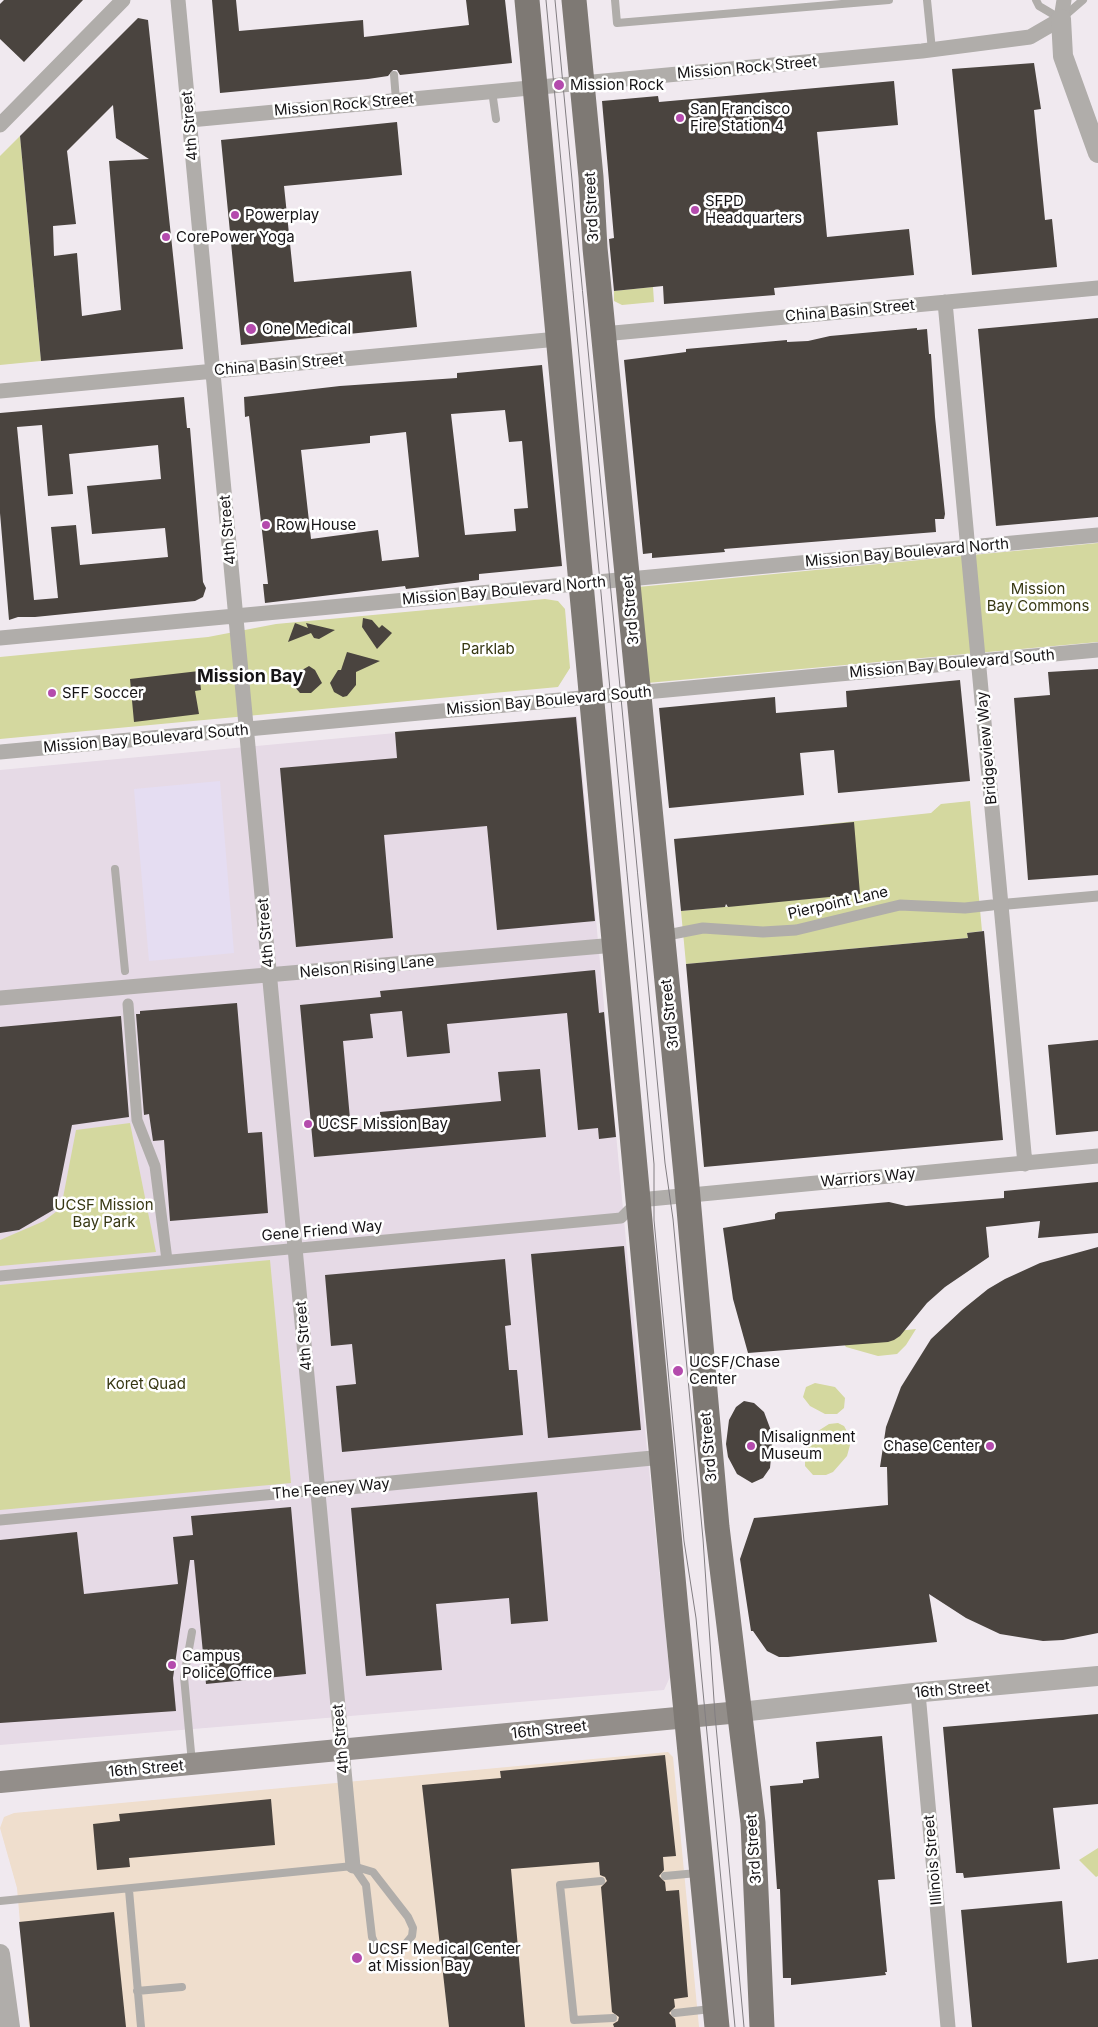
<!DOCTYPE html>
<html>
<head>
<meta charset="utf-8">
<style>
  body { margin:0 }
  canvas { display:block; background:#f0e9ef }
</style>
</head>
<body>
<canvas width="1098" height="2027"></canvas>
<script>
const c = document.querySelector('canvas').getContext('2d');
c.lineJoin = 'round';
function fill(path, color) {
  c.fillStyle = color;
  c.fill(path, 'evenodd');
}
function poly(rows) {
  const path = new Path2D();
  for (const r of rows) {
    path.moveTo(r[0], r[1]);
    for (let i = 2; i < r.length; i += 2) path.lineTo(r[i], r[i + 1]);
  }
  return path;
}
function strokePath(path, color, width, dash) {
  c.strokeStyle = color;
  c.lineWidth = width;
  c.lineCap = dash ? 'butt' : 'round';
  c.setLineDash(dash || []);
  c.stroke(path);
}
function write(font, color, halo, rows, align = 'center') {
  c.font = font + ' Inter,sans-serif';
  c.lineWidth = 5;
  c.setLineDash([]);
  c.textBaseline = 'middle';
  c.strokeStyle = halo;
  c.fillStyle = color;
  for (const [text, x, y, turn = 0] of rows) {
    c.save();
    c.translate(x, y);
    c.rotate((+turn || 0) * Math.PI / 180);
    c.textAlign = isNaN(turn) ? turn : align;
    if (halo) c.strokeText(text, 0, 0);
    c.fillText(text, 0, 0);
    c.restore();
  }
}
const built = poly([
  [577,716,626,1241,670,1677,664,1690,0,1745,0,770]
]);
const industrial = poly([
  [220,781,234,953,149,961,134,789]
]);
const medical = poly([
  [668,1752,673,1757,699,2027,29,2027,17,1888,0,1828,4,1817,14,1813]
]);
const green = poly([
  [20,136,41,361,0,365,0,156],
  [653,287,654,302,622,305,614,301,614,291],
  [1098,543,1098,642,647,683,638,587],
  [545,599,558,601,565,609,570,668,558,687,0,739,0,657,208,637,276,624],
  [970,801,982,931,967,933,968,938,686,964,681,911,826,897,819,825,931,813,941,804],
  [130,1123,156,1252,0,1266,0,1240,44,1221,61,1208,76,1130],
  [270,1260,291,1483,0,1510,0,1285],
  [916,1329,906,1345,897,1354,878,1356,846,1347,839,1337],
  [815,1383,835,1387,845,1398,844,1408,837,1414,825,1414,810,1406,803,1397,806,1387],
  [838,1423,844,1426,849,1435,850,1445,847,1456,833,1472,826,1475,813,1475,805,1466,805,1450,818,1431,829,1424],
  [1098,1848,1098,1876,1096,1877,1079,1860]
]);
const building = poly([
  [4,0,83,0,24,62,0,39,0,4],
  [212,0,236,0,239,31,363,20,364,37,469,25,466,0,505,0,512,63,400,75,397,70,393,70,388,76,368,79,220,93],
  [138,18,148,20,183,349,41,361,20,136],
  [113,105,116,138,149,159,109,161,121,310,82,316,77,253,54,256,53,226,76,224,67,151],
  [1034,63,1041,109,1034,110,1045,220,1052,219,1057,267,972,275,952,69],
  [894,81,898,125,817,132,827,237,909,229,914,275,774,288,775,295,664,304,663,286,614,291,609,239,614,238,602,101,658,96,659,102],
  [397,122,402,175,284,186,294,282,411,271,417,327,241,345,221,140],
  [1098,318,1098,517,996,526,978,329],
  [917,328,917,330,927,329,929,354,931,354,935,417,945,514,944,519,935,519,936,532,724,549,725,552,652,558,652,553,643,554,624,360,686,352,686,349,787,340,787,342,808,341,830,336],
  [542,365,562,566,479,574,479,580,406,589,405,586,265,603,263,584,268,584,249,416,245,417,244,397,340,386,457,378,457,373],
  [505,410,509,442,522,441,528,508,514,509,516,531,465,535,451,414],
  [406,432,419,557,382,561,378,530,311,539,301,450,370,443,370,436],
  [184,397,187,428,190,428,203,582,206,588,203,597,195,601,35,617,18,617,9,620,0,513,0,413],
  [42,425,48,496,73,494,69,454,158,445,161,479,87,486,92,534,165,528,168,557,80,565,76,525,51,527,58,598,34,600,17,427],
  [363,618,372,620,379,628,382,625,392,633,377,649,362,627],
  [295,623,308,628,306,623,335,630,319,639,314,638,311,633,288,642],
  [347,652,380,661,356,672,356,685,347,696,343,697,334,692,330,683,338,670,341,670],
  [309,666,315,670,322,683,311,693,300,693,294,686,293,679,297,673],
  [1098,669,1098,875,1028,880,1014,698,1050,695,1048,672],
  [199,671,201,690,195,691,199,714,134,722,130,679],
  [960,680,970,781,838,793,834,750,800,753,804,795,669,808,659,708,775,697,776,713,847,707,846,691],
  [576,717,595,921,497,930,487,826,384,835,393,938,296,947,280,768,397,758,395,732],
  [854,822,860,894,728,907,726,904,725,907,681,911,674,839],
  [984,931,1003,1140,704,1167,686,964,968,938,967,933],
  [595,970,599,1013,604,1012,616,1137,599,1139,598,1128,578,1130,567,1013,447,1024,450,1053,407,1057,402,1011,370,1014,373,1038,343,1041,351,1130,381,1127,380,1112,501,1101,498,1072,540,1069,546,1137,314,1157,300,1005,381,997,380,991],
  [237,1003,248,1133,262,1132,268,1213,170,1221,164,1140,153,1141,149,1114,144,1115,136,1014,140,1014,140,1011],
  [121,1016,129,1117,72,1125,55,1209,19,1230,0,1233,0,1027],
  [1098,1040,1098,1131,1056,1135,1048,1045],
  [1098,1182,1098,1233,1038,1238,1040,1221,986,1227,989,1257,945,1287,927,1303,900,1336,894,1340,888,1342,748,1353,733,1299,723,1228,775,1219,775,1214,778,1212,889,1202,906,1206,1004,1198,1004,1191],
  [624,1246,641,1430,548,1438,531,1254],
  [1098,1247,1098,1633,1063,1640,1043,1641,1000,1634,966,1618,929,1594,937,1642,788,1657,779,1657,767,1651,753,1631,751,1631,740,1559,754,1518,888,1505,887,1467,880,1467,886,1427,901,1387,931,1339,962,1310,988,1289,1005,1279,1040,1263],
  [505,1259,511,1325,505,1326,509,1370,517,1370,523,1435,342,1452,336,1386,356,1384,352,1344,331,1346,325,1275],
  [744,1401,754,1403,764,1412,773,1436,770,1468,763,1478,752,1483,737,1474,728,1457,726,1444,729,1420,736,1407],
  [537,1492,548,1621,511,1624,509,1598,436,1604,442,1670,366,1676,351,1508],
  [291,1507,306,1674,206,1684,194,1560,190,1560,173,1678,176,1711,0,1723,0,1540,77,1532,84,1594,178,1584,173,1537,193,1535,191,1516],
  [1098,1714,1098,1804,1053,1808,1060,1869,964,1878,963,1873,956,1873,943,1727],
  [882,1736,895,1879,878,1880,887,1972,885,1972,886,1975,791,1985,791,1978,783,1978,780,1889,777,1889,770,1786,803,1783,803,1780,819,1778,816,1742],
  [665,1755,676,1856,663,1857,664,1870,659,1876,665,1882,666,1891,679,1890,688,1997,674,1999,675,2007,669,2013,675,2019,676,2027,614,2027,613,2024,618,2021,619,2017,612,2012,601,1887,607,1881,605,1877,600,1875,599,1862,511,1869,525,2027,449,2027,422,1785,501,1778,500,1771],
  [271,1799,275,1845,129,1858,130,1867,97,1870,93,1824,120,1821,119,1814],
  [1062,1901,1067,1963,1098,1959,1098,2027,972,2027,961,1910],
  [114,1912,126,2027,30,2027,19,1922]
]);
const service = poly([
  [615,0,617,23,889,0],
  [927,0,932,50],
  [1036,0,1039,6,1061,19,1083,0],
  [394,75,396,100],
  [492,91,496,119],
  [115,869,125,971],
  [192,1632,184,1677,192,1763],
  [665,1876,697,1873],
  [601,1881,560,1885,574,2020,613,2018],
  [129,1890,141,2027],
  [0,1901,353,1866,373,1872,408,1917,413,1928,412,1936,403,1947,387,1950,375,1944,372,1937,366,1885,353,1866],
  [137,1991,182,1987],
  [675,2013,711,2009]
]);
const pedestrian = poly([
  [1008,904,1098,896],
  [662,936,703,928,763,932,796,930,900,905,965,908,992,905],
  [128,1004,137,1120,155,1166,167,1260],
  [0,1276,621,1218,638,1201],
  [0,1520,318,1490]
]);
const minor = poly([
  [178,0,353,1866],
  [190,120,922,51,1030,37,1061,19,1064,0],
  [0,125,123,0],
  [945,302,1025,1164],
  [603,334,1098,288],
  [0,391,558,339],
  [0,638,1098,535],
  [0,752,1098,650],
  [0,998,615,945],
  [639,1200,1098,1156],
  [318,1490,663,1457],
  [918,1693,948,2027]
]);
const tertiary = poly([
  [1061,19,1063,56,1098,153],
  [740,1712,923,1692,1098,1676],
  [0,1954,10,2027]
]);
const secondary = poly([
  [0,1782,740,1712]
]);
const primary = poly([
  [527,0,676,1610,717,2027],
  [574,0,591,177,595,248,686,1175,717,1527,753,1823,762,2027]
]);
const tram = poly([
  [546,0,654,1164,654,1220,684,1541,696,1618,735,2027],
  [555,0,665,1163,673,1219,703,1539,715,1715,744,2027]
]);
const markers = [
  [559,85,6,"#b44bad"],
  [680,118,5,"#b44bad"],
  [695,210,5,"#b44bad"],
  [235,215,5,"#b44bad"],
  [166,237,5,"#b44bad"],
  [251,329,6,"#b44bad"],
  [266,525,5,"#b44bad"],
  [52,693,5,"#b44bad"],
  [308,1124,5,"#b44bad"],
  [678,1371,6,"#b44bad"],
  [751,1446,5,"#b44bad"],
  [990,1446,5,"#b44bad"],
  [172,1665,5,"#b44bad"],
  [357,1958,6,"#b44bad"]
];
const streetNames = [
  ["Mission Rock Street",747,68,-5],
  ["Mission Rock Street",344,105,-5],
  ["4th Street",190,126,-95],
  ["3rd Street",592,207,-93],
  ["China Basin Street",850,311,-5],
  ["China Basin Street",279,365,-5],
  ["4th Street",228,530,-95],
  ["Mission Bay Boulevard North",907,553,-5],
  ["Mission Bay Boulevard North",504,591,-5],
  ["3rd Street",631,610,-95],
  ["Mission Bay Boulevard South",952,664,-5],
  ["Mission Bay Boulevard South",549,701,-5],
  ["Mission Bay Boulevard South",146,739,-5],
  ["Bridgeview Way",987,748,-95],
  ["Pierpoint Lane",838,903,-13],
  ["4th Street",266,933,-95],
  ["Nelson Rising Lane",367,967,-5],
  ["3rd Street",670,1014,-96],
  ["Warriors Way",868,1178,-5],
  ["Gene Friend Way",322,1231,-5],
  ["4th Street",304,1336,-95],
  ["3rd Street",709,1447,-95],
  ["The Feeney Way",331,1489,-5],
  ["16th Street",952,1690,-5],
  ["16th Street",549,1730,-6],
  ["4th Street",341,1739,-95],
  ["16th Street",146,1769,-5],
  ["3rd Street",754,1849,-94],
  ["Illinois Street",933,1860,-95]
];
const poiNames = [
  ["Mission Rock",570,85],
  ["San Francisco",690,109],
  ["Fire Station 4",690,126],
  ["SFPD",705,201],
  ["Headquarters",705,218],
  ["Powerplay",245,215],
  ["CorePower Yoga",176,237],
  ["One Medical",262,329],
  ["Row House",276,525],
  ["SFF Soccer",62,693],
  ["UCSF Mission Bay",318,1124],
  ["UCSF/Chase",689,1362],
  ["Center",689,1379],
  ["Misalignment",761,1437],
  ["Museum",761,1454],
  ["Chase Center",980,1446,"right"],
  ["Campus",182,1656],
  ["Police Office",182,1673],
  ["UCSF Medical Center",368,1949],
  ["at Mission Bay",368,1966]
];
const parkNames = [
  ["Mission",1038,589],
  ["Bay Commons",1038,606],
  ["Parklab",488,649],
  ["UCSF Mission",104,1205],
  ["Bay Park",104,1222],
  ["Koret Quad",146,1384]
];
const quarterNames = [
  ["Mission Bay",250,677]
];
fill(built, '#e6dae6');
fill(industrial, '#e5ddf2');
fill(medical, '#efdecd');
fill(green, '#d4d89f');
fill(building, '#4a443f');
strokePath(service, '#b0adaa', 8);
strokePath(pedestrian, '#b0adaa', 11);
strokePath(minor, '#b0adaa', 15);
strokePath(tertiary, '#b0adaa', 20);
strokePath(secondary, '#938e8a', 22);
strokePath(primary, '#7e7974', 25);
strokePath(tram, '#827e82', 1);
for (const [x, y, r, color] of markers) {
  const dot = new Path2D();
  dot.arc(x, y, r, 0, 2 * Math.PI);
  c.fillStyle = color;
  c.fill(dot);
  strokePath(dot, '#fff', 2);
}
write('15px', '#151315', '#fff', streetNames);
write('15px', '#151315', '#fff', poiNames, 'left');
write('15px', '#373813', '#fff', parkNames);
write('bold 18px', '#151315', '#fff', quarterNames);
</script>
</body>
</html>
